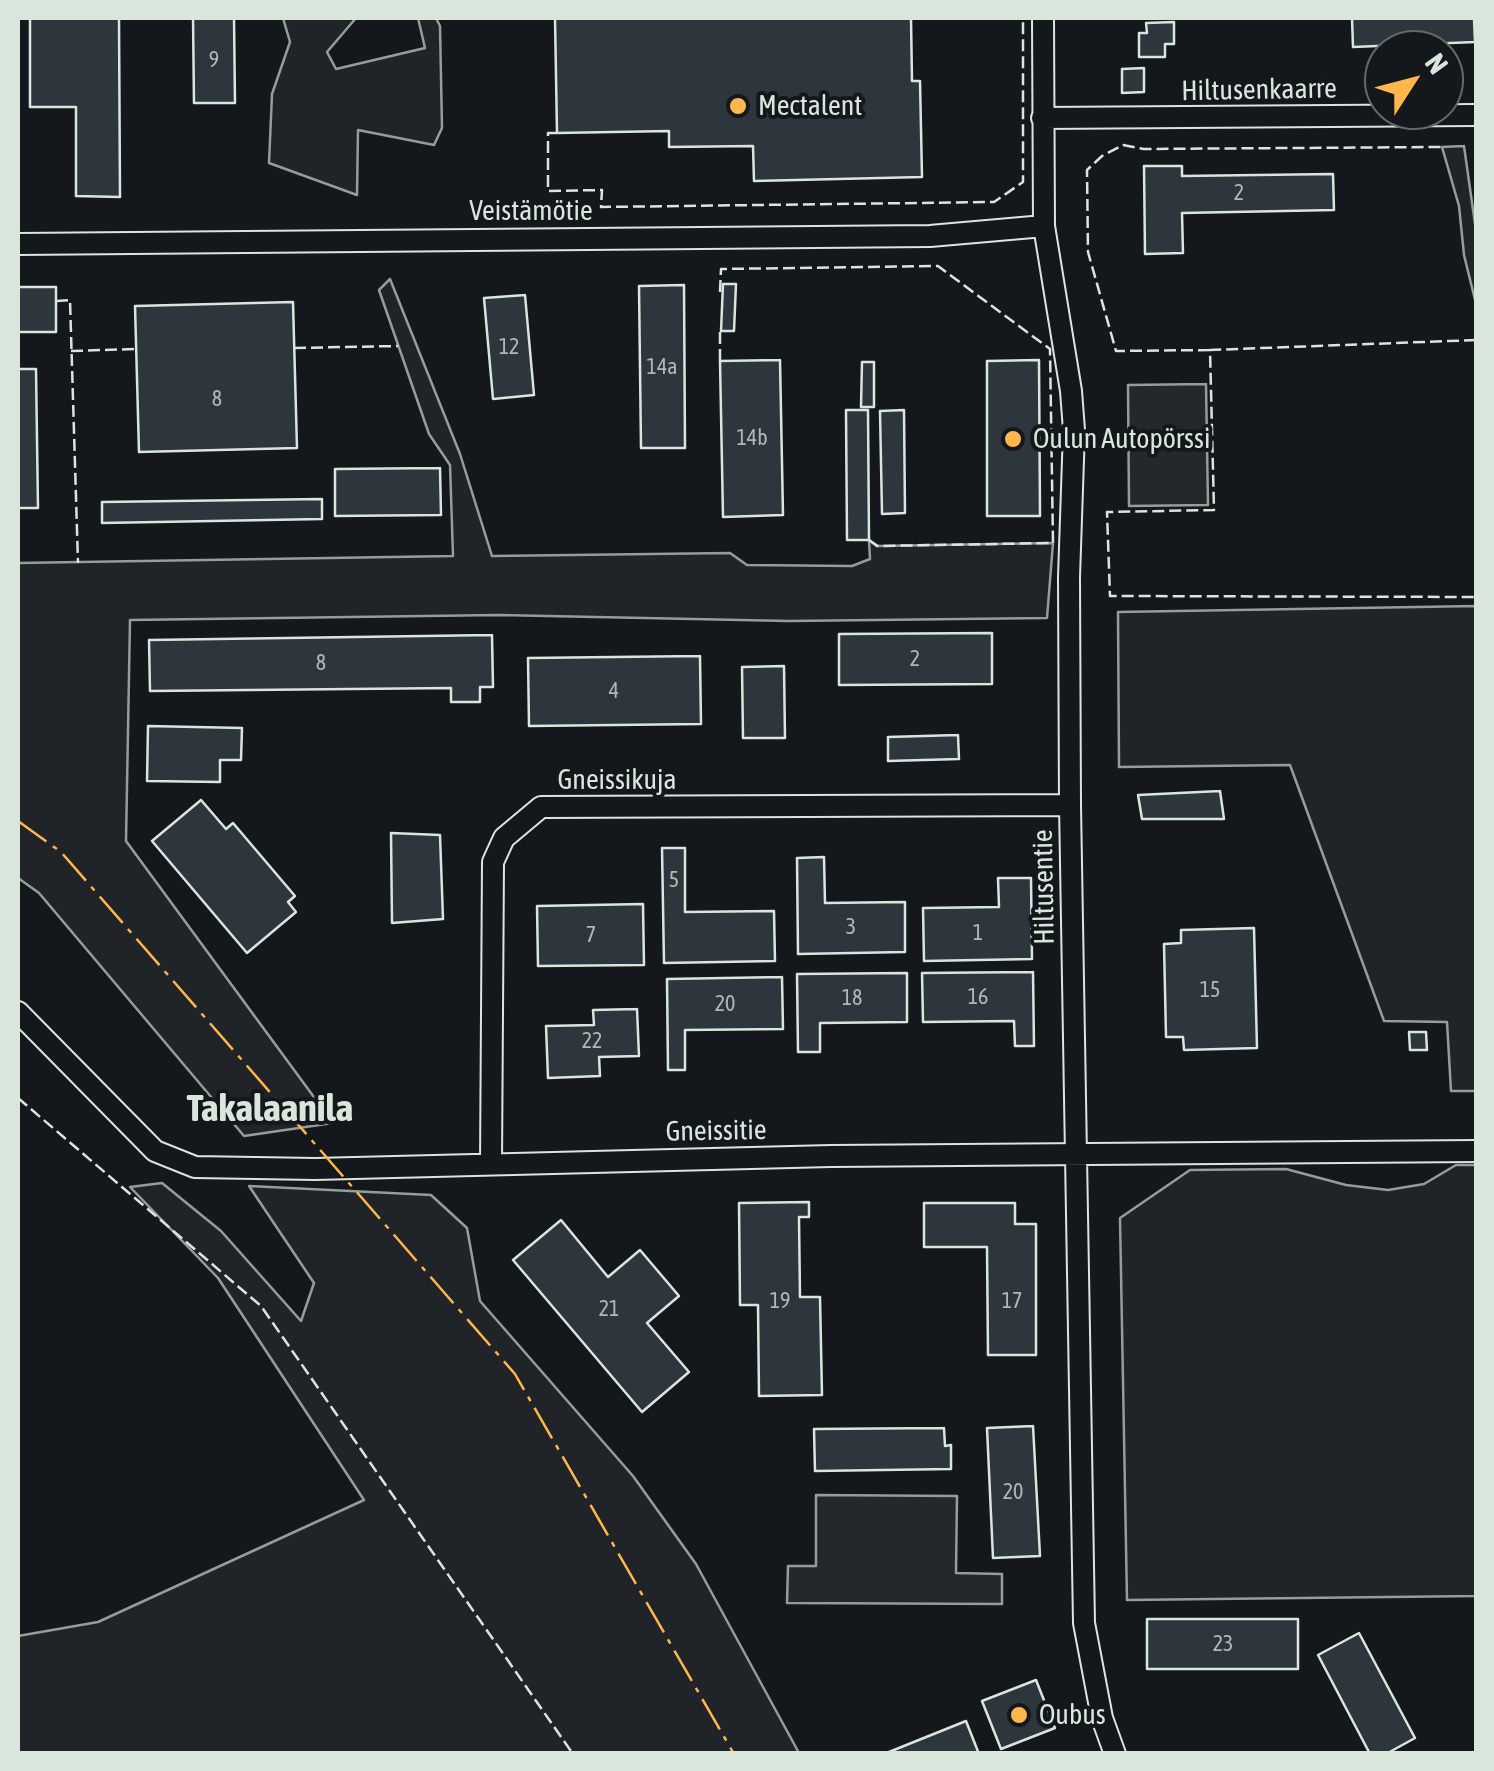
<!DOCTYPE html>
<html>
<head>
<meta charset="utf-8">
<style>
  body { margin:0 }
  #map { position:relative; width:1494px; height:1771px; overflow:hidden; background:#14181c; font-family:"Asap Condensed",sans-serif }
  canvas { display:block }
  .frame { position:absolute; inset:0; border:20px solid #d8e6dc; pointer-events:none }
  .north { position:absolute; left:1364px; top:30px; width:100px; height:100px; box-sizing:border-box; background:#14181c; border:2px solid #626a69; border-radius:50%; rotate:54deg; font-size:28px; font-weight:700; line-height:40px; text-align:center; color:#d8e6dc }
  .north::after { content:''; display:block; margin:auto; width:35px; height:45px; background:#ffb74d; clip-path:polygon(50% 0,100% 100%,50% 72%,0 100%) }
</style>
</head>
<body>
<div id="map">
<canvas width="1494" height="1771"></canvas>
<div class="frame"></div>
<div class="north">N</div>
</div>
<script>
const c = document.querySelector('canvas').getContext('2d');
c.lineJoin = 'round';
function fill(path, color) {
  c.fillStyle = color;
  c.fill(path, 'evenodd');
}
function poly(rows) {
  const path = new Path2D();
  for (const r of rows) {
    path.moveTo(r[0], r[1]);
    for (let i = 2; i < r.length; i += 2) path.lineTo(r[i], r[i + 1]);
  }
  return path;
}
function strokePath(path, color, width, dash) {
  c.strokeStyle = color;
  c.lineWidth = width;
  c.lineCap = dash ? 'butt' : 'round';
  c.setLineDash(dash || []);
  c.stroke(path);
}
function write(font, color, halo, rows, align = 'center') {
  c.font = font + ' "Asap Condensed",sans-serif';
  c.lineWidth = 8;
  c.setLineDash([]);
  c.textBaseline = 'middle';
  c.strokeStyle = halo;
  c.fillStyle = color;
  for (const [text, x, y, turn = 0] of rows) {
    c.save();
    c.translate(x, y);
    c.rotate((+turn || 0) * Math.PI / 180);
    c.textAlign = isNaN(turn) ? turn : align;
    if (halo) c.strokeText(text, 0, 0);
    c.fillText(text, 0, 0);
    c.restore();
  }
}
const green = poly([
  [283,18,356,18,327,52,336,69,425,48,418,18,436,18,440,26,442,128,434,145,358,130,357,195,269,163,272,94,290,42,283,18],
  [1464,146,1476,231,1476,304,1464,255,1459,206,1442,147,1464,146],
  [390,279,460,454,492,556,730,553,747,565,852,566,870,559,869,540,878,546,1053,543,1047,618,789,621,499,615,130,620,126,841,333,1123,244,1136,39,893,18,878,18,563,453,556,450,465,429,434,379,290,390,279],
  [1476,606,1476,1091,1451,1091,1447,1022,1384,1021,1290,765,1119,767,1118,612,1476,606],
  [1456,1165,1476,1165,1476,1596,1127,1600,1120,1218,1190,1170,1286,1169,1346,1185,1388,1190,1424,1184,1456,1165],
  [162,1183,221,1231,301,1321,314,1283,249,1186,431,1195,467,1228,480,1301,633,1476,696,1564,799,1753,18,1753,18,1636,98,1622,364,1500,218,1278,130,1187,162,1183]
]);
const parking = poly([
  [1206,384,1208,505,1129,506,1128,385,1206,384],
  [816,1495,957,1496,956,1573,1002,1574,1002,1604,787,1603,788,1566,816,1566,816,1495]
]);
const building = poly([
  [30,18,119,18,120,197,76,196,76,107,30,107,30,18],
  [193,18,234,18,235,103,194,103,193,18],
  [555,18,911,18,912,81,920,81,922,177,754,181,753,146,669,147,669,131,557,133,555,18],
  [1352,18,1474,18,1475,42,1353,47,1352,18],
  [1174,22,1174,44,1165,44,1165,57,1139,57,1139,33,1147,33,1146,23,1174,22],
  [1144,68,1144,92,1122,93,1122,69,1144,68],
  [1144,166,1182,166,1182,176,1333,174,1334,210,1182,213,1183,253,1145,254,1144,166],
  [723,284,736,284,734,331,721,331,723,284],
  [684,285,685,448,641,448,639,286,684,285],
  [18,287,56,287,56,332,18,332,18,287],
  [525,295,534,395,493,399,484,298,525,295],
  [293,302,297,448,139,452,135,306,293,302],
  [780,360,783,515,723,517,720,361,780,360],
  [1039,360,1040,516,987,516,987,361,1039,360],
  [862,362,874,362,874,407,861,407,862,362],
  [18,369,36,369,38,508,18,508,18,369],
  [846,410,868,410,869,540,847,540,846,410],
  [904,410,905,513,882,514,880,411,904,410],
  [440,468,441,515,335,516,335,469,440,468],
  [322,499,322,519,102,523,102,502,322,499],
  [992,633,992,684,839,685,839,634,992,633],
  [492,635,493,687,480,687,480,702,451,702,451,688,150,691,149,640,492,635],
  [700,656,701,724,529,726,528,658,700,656],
  [784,666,785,738,743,738,742,667,784,666],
  [148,726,242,728,241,760,220,760,220,782,147,781,148,726],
  [958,735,959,759,888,761,888,737,958,735],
  [1220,791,1224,819,1142,819,1138,795,1220,791],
  [201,800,226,829,233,823,295,896,288,902,296,912,247,953,152,841,201,800],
  [391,833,440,835,443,919,392,923,391,833],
  [662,848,685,848,685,912,774,911,775,961,664,963,662,848],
  [824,857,825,903,905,902,905,952,798,954,797,858,824,857],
  [998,878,1031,878,1032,959,924,961,923,908,999,907,998,878],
  [643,904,644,965,538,966,537,906,643,904],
  [1254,928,1257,1048,1184,1050,1183,1037,1166,1037,1164,944,1181,943,1181,930,1254,928],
  [1033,972,1034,1046,1015,1046,1014,1021,923,1022,922,973,1033,972],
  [907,973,907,1022,820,1023,820,1052,798,1052,797,974,907,973],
  [782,977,783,1029,685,1030,685,1070,668,1070,667,979,782,977],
  [637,1009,639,1056,599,1057,600,1076,548,1078,546,1026,594,1025,593,1010,637,1009],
  [1409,1032,1426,1032,1427,1050,1410,1050,1409,1032],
  [809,1202,809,1217,799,1217,800,1297,820,1297,822,1395,759,1396,758,1305,740,1305,739,1203,809,1202],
  [924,1203,1015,1203,1015,1224,1036,1224,1036,1355,988,1355,987,1247,924,1247,924,1203],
  [561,1220,608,1277,640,1250,679,1296,647,1323,689,1372,642,1412,513,1260,561,1220],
  [1033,1426,1040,1556,993,1558,987,1428,1033,1426],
  [944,1428,945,1446,951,1445,951,1469,815,1471,814,1429,944,1428],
  [1147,1619,1298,1619,1298,1669,1147,1669,1147,1619],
  [1359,1633,1415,1738,1386,1754,1370,1754,1318,1655,1359,1633],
  [1036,1680,1055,1728,1001,1749,982,1701,1036,1680],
  [966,1721,979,1754,884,1754,966,1721]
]);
const street = poly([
  [1043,18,1044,226,1071,391,1074,430,1069,577,1070,805,1084,1623,1102,1718,1115,1754],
  [1042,118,1476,115],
  [18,244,930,236,1044,226],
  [18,1012,155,1151,195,1167,315,1169,831,1156,1476,1151],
  [491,1163,493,862,504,838,541,807,1070,805]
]);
const fence = poly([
  [557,133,548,133,548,191,602,190,601,207,994,202,1023,182,1023,18],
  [720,292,721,269,938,266,1050,349,1053,543,877,546,869,540],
  [56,301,70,300,78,563],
  [1476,340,1210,350,1214,510,1107,512,1110,596,1476,597],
  [294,348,398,346],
  [1210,350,1116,351,1088,252,1087,170,1102,156,1123,145,1144,149,1442,147],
  [71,351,137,349],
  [720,361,720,327],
  [18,1098,261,1306,573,1754]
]);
const power = poly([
  [18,821,61,852,515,1374,734,1754]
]);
const markers = [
  [738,106,10,"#ffb74d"],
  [1013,439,10,"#ffb74d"],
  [1019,1715,10,"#ffb74d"]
];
const numberNames = [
  ["9",214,60],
  ["2",1239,193],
  ["12",509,347],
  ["14a",662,367],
  ["8",217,399],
  ["14b",752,438],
  ["2",915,659],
  ["8",321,663],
  ["4",614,691],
  ["5",674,880],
  ["3",851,927],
  ["1",978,933],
  ["7",591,935],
  ["15",1210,990],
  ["16",978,997],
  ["18",852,998],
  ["20",725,1004],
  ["22",592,1041],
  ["19",780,1301],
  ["17",1012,1301],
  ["21",609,1309],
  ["20",1013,1492],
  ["23",1223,1644]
];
const streetNames = [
  ["Hiltusenkaarre",1259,90,-1],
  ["Veistämötie",531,211],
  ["Gneissikuja",617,780],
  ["Hiltusentie",1044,887,-91],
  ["Gneissitie",716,1131,-1]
];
const poiNames = [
  ["Mectalent",758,106],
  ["Oulun Autopörssi",1033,439],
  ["Oubus",1039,1715]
];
const districtNames = [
  ["Takalaanila",270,1109]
];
fill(green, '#202428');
strokePath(green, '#939e99', 2.5);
fill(parking, '#24282b');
strokePath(parking, '#939e99', 2.5);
fill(building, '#2c363c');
strokePath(building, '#d8e6dc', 2.5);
strokePath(street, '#d8e6dc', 24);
strokePath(street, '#14181c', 20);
strokePath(fence, '#d8e6dc', 2.5, [12, 5]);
strokePath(power, '#ffb74d', 2.5, [35, 8, 5, 8]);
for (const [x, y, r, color] of markers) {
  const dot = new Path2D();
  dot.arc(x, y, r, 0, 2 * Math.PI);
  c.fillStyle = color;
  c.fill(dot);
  strokePath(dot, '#14181c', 4);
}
write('22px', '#adbab4', null, numberNames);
write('28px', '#d8e6dc', '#14181c', streetNames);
write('28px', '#d8e6dc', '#14181c', poiNames, 'left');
write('bold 38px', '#d8e6dc', '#14181c', districtNames);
</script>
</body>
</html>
